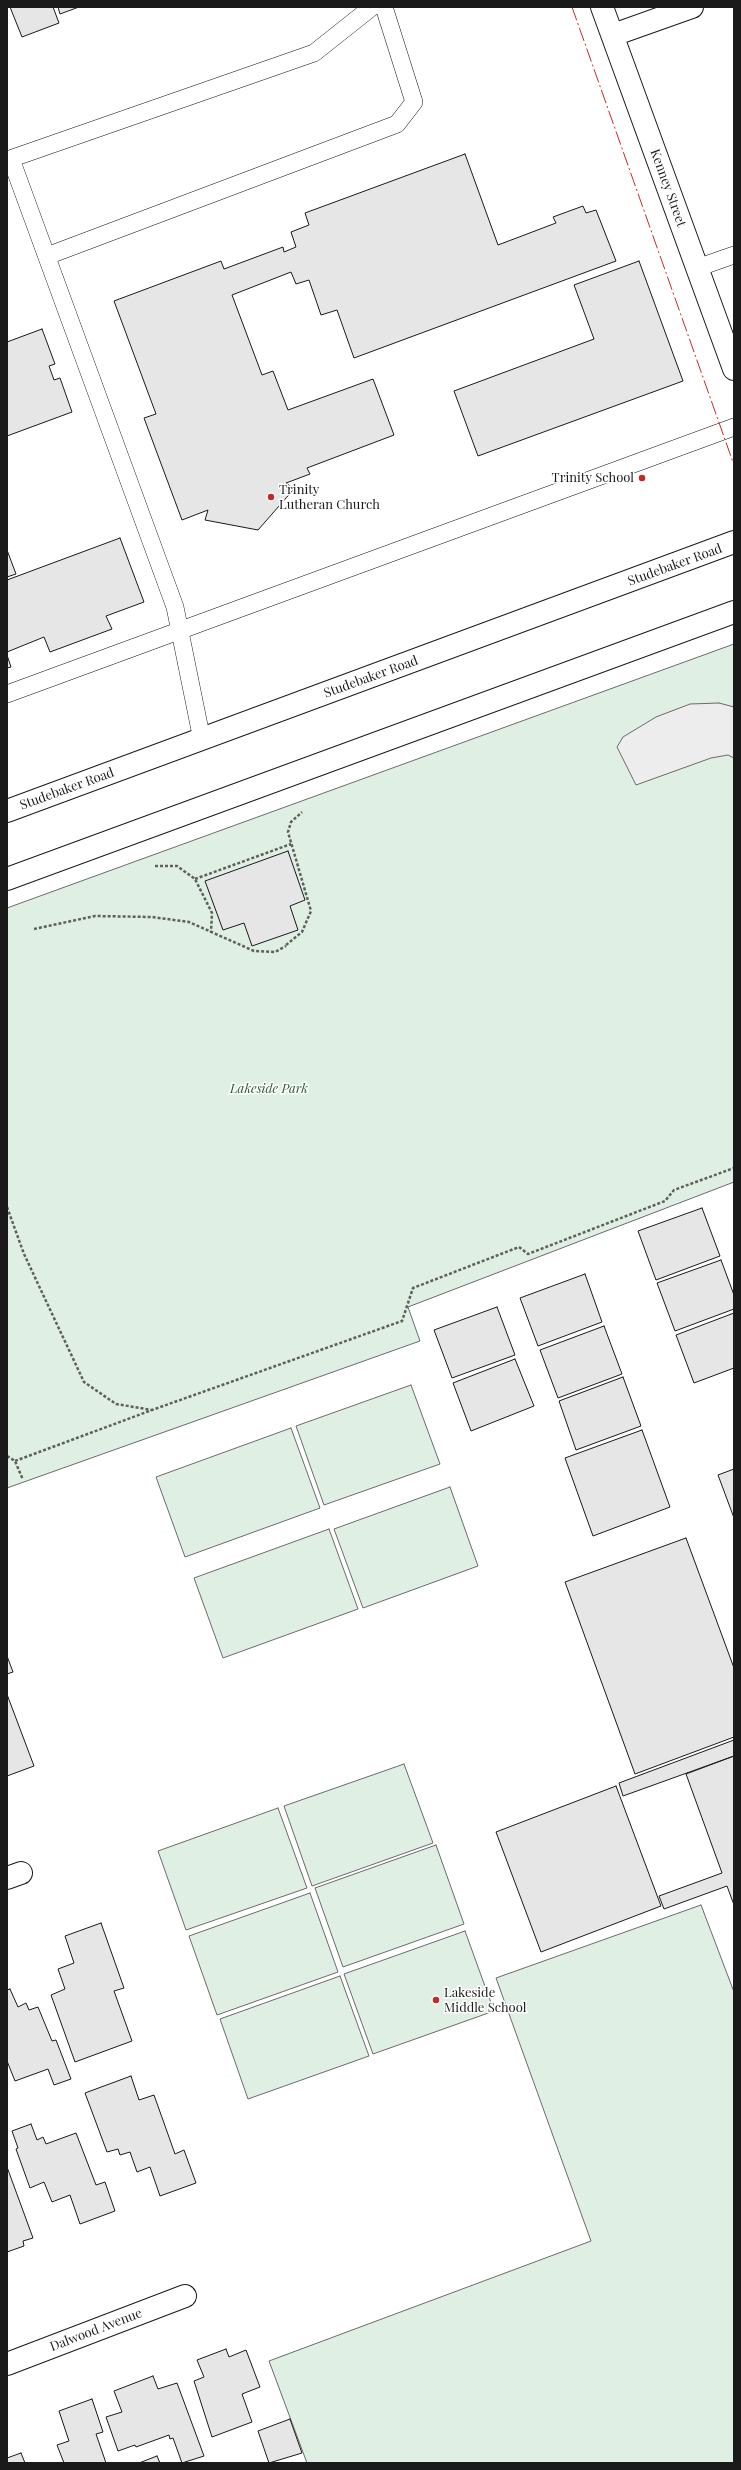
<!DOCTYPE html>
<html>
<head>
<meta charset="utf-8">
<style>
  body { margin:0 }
  #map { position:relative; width:741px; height:2470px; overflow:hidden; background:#fff; font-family:"Playfair Display",serif }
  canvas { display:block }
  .frame { position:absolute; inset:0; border:8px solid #1a1a1a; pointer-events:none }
</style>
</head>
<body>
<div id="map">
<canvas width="741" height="2470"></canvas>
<div class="frame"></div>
</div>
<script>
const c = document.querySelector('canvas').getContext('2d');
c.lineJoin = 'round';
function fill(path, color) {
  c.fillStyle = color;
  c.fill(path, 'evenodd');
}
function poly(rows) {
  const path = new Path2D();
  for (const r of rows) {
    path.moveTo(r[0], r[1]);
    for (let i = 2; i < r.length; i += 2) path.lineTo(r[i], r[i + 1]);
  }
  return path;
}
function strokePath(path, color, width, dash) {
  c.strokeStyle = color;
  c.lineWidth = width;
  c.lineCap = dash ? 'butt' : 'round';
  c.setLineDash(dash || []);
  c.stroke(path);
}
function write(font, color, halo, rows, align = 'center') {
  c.font = font + ' "Playfair Display",serif';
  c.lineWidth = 3;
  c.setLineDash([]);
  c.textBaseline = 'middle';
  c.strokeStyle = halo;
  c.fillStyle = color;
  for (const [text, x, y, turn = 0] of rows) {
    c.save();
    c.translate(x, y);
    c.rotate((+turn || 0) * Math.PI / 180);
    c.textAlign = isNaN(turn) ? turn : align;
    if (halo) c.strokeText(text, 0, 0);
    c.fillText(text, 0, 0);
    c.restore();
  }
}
const green = poly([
  [734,644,734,1182,408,1307,420,1341,7,1488,7,908,734,644],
  [411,1385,440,1464,324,1505,296,1426,411,1385],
  [291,1428,320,1508,185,1557,156,1477,291,1428],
  [450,1487,478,1566,363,1608,334,1529,450,1487],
  [329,1529,358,1609,223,1658,194,1578,329,1529],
  [404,1764,433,1843,312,1886,284,1806,404,1764],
  [278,1808,307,1888,186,1930,158,1851,278,1808],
  [436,1845,464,1924,343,1967,315,1888,436,1845],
  [310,1893,338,1972,217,2015,189,1936,310,1893],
  [701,1905,734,1992,734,2463,307,2463,269,2361,591,2241,496,1978,701,1905],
  [465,1931,494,2011,373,2054,344,1974,465,1931],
  [340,1976,369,2056,248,2099,220,2019,340,1976]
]);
const parking = poly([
  [719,703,734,707,734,758,728,755,711,758,636,785,617,747,623,737,656,717,690,704,719,703]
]);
const building = poly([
  [10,7,53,7,59,23,22,37,10,7],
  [58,7,79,7,60,14,58,7],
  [465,154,498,245,556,223,553,217,583,206,586,213,596,210,616,261,354,358,337,310,321,315,309,280,296,284,291,272,232,295,262,375,273,371,288,410,373,379,394,435,307,468,310,474,286,483,294,489,258,530,205,520,208,510,182,520,144,418,156,414,114,301,221,261,224,269,283,247,284,252,296,247,291,232,309,225,305,213,465,154],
  [639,261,683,381,478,456,454,391,594,339,574,285,639,261],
  [42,329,55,364,49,366,54,380,60,378,72,412,7,436,7,342,42,329],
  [120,538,144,602,106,616,112,629,50,652,44,637,7,652,7,580,120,538],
  [7,550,16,574,7,577,7,550],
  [7,655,11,667,7,668,7,655],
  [288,851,305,900,290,906,298,930,252,946,244,923,223,930,205,881,288,851],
  [702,1208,720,1256,656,1280,638,1231,702,1208],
  [721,1260,734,1295,734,1309,675,1331,657,1283,721,1260],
  [585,1274,602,1322,538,1346,520,1298,585,1274],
  [497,1307,515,1355,452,1378,434,1330,497,1307],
  [734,1313,734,1368,694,1383,676,1335,734,1313],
  [604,1326,622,1374,558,1398,540,1350,604,1326],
  [515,1359,534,1406,471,1431,453,1383,515,1359],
  [623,1377,641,1426,576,1450,559,1401,623,1377],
  [642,1430,670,1507,593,1536,565,1458,642,1430],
  [734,1469,734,1518,718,1475,734,1469],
  [686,1538,734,1668,734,1737,635,1774,565,1582,686,1538],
  [7,1656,13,1672,7,1674,7,1656],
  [8,1697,34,1766,7,1776,7,1697,8,1697],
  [734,1740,734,1756,623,1796,619,1783,734,1740],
  [734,1756,734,1905,727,1886,664,1909,659,1896,722,1873,686,1774,734,1756],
  [616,1786,661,1906,541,1952,496,1832,616,1786],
  [101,1923,124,1988,114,1991,132,2041,75,2062,51,1995,65,1989,58,1969,74,1963,65,1936,101,1923],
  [10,1989,18,2007,26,2003,29,2010,38,2007,52,2041,56,2040,71,2079,54,2085,48,2069,15,2081,7,2061,7,1990,10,1989],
  [131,2076,139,2100,154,2095,175,2154,184,2150,196,2183,160,2196,150,2167,137,2172,130,2152,120,2155,118,2149,107,2152,85,2093,131,2076],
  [31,2124,37,2140,43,2137,46,2144,76,2133,96,2185,105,2182,115,2211,80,2224,70,2195,52,2202,44,2182,30,2188,16,2149,18,2148,12,2131,31,2124],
  [7,2167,33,2238,23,2241,24,2246,7,2252,7,2167],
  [226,2349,229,2357,246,2350,260,2387,242,2394,252,2422,212,2437,194,2381,204,2377,197,2360,226,2349],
  [153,2376,158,2389,177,2383,204,2456,182,2463,173,2438,170,2439,169,2435,136,2447,135,2445,118,2451,106,2417,122,2412,114,2391,153,2376],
  [92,2399,103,2432,96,2434,106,2463,64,2463,57,2445,69,2441,59,2411,92,2399],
  [290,2419,302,2453,269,2463,258,2431,290,2419],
  [21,2453,25,2463,7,2463,7,2458,21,2453],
  [157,2456,160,2463,139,2463,157,2456]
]);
const path = poly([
  [155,866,177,866,195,879,212,913,211,932],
  [195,879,291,844],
  [34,929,95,916,152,917,189,922,254,951,275,952,286,946],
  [286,945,302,932,311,911,288,832,291,822,302,812],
  [7,1207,24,1254,84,1382,116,1404,152,1410],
  [7,1456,15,1461,23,1480],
  [15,1461,152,1410,402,1321,413,1288,519,1247,528,1254,665,1201,674,1190,734,1168]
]);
const lane = poly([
  [11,159,175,607,202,740],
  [7,160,314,53,372,7],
  [47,256,397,124,414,102,384,7],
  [697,268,734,255],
  [7,694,734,427]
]);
const street = poly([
  [602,7,734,369],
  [613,35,692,7],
  [7,1878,21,1873],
  [7,2364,185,2296]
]);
const secondary = poly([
  [7,811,734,542],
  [7,879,734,612]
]);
const power = poly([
  [572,7,734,465]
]);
const markers = [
  [642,478,4,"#c62828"],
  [271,497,4,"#c62828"],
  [436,2000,4,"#c62828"]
];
const streetNames = [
  ["Kenney Street",668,188,70],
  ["Studebaker Road",675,565,-20],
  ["Studebaker Road",371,677,-20],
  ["Studebaker Road",67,789,-20],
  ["Dalwood Avenue",96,2330,-21]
];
const poiNames = [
  ["Trinity School",634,478,"right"],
  ["Trinity",279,490],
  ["Lutheran Church",279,505],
  ["Lakeside",444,1993],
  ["Middle School",444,2008]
];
const parkNames = [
  ["Lakeside Park",269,1089]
];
fill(green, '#e0efe3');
strokePath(green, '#6a6a6a', 1);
fill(parking, '#ededed');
strokePath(parking, '#6a6a6a', 1);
fill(building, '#e6e6e6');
strokePath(building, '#1a1a1a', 1);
strokePath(lane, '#1a1a1a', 18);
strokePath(street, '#1a1a1a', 24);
strokePath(secondary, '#1a1a1a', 24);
strokePath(path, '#5f5f5f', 2.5, [3, 2]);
strokePath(lane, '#fff', 17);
strokePath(street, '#fff', 22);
strokePath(secondary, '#fff', 22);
strokePath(power, '#c62828', 1, [14, 3, 2, 3]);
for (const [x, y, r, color] of markers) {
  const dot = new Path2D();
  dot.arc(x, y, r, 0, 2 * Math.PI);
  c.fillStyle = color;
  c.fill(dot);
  strokePath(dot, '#fff', 1.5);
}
write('13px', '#1a1a1a', '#fff', streetNames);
write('13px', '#1a1a1a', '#fff', poiNames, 'left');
write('italic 13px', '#2b5a34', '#fff', parkNames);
</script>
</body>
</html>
